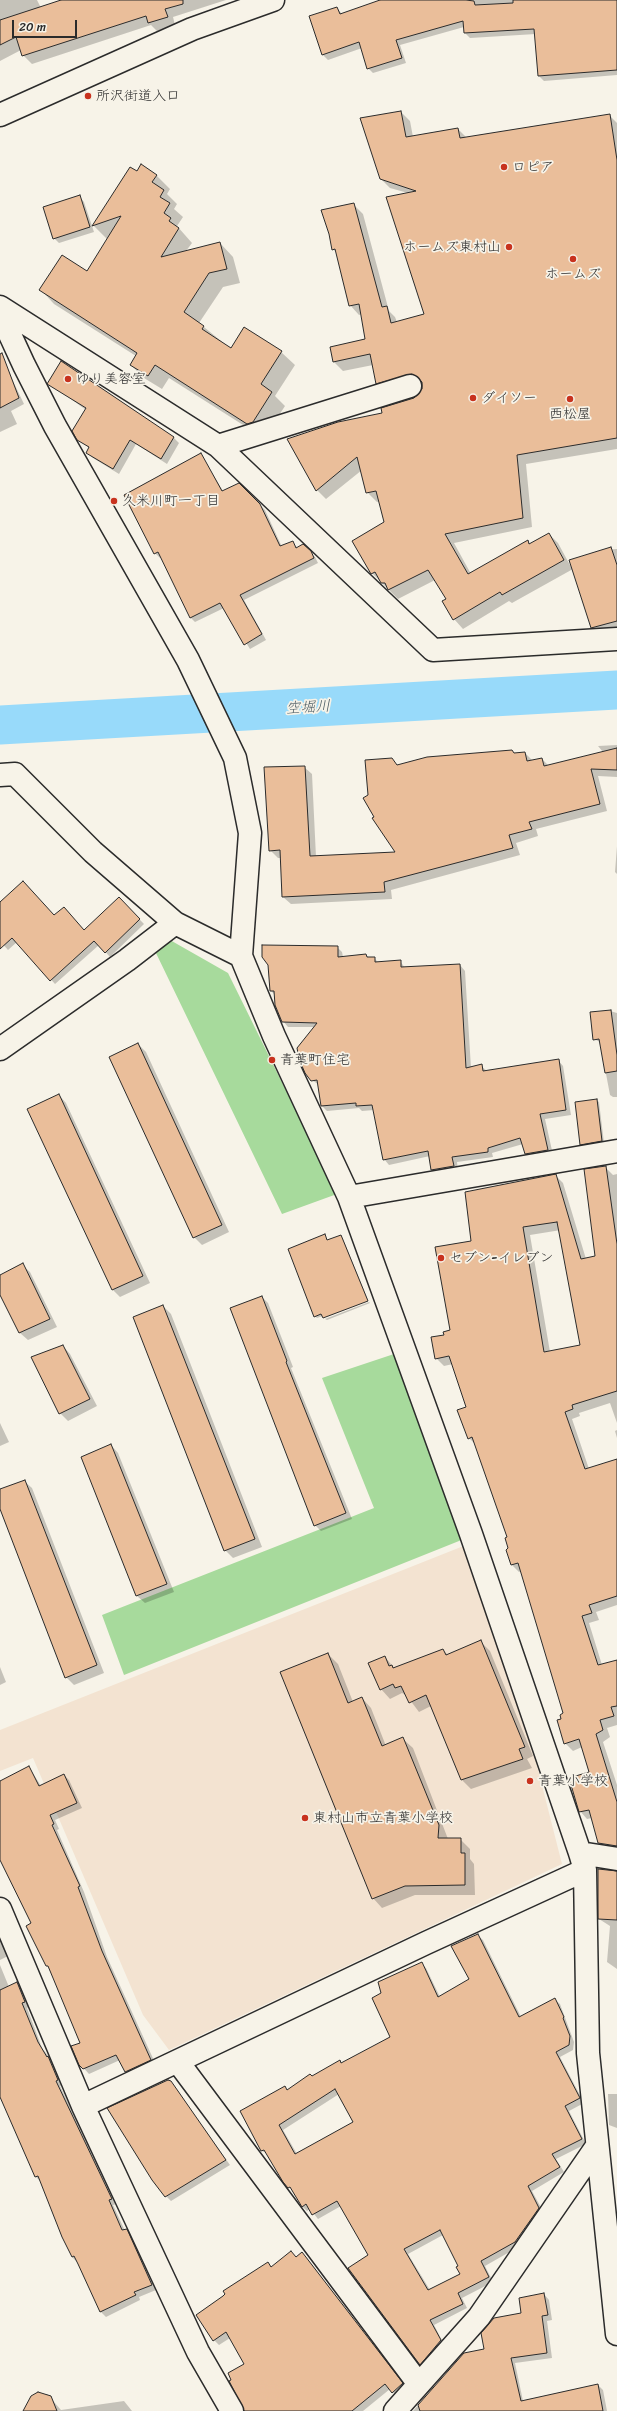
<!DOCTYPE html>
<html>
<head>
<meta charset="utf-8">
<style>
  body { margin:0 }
  #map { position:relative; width:617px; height:2411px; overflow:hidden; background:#f7f3e8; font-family:Sriracha,sans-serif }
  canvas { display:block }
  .scale { position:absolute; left:12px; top:20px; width:65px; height:18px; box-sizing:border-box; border:2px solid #2b2b2b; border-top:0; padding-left:5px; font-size:12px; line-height:14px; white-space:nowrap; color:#2b2b2b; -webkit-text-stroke:3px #f7f3e8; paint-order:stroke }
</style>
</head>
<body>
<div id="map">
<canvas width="617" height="2411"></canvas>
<div class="scale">20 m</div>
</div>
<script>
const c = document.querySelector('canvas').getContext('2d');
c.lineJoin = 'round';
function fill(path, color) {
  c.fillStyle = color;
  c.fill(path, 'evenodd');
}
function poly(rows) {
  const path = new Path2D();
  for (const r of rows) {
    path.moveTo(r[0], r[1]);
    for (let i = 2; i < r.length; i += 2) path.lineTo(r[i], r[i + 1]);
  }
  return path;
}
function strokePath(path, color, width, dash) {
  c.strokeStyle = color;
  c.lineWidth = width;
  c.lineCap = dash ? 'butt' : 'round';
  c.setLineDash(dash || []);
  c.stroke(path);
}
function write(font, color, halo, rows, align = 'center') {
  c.font = font + ' Sriracha,"Klee One",sans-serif';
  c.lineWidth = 3.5;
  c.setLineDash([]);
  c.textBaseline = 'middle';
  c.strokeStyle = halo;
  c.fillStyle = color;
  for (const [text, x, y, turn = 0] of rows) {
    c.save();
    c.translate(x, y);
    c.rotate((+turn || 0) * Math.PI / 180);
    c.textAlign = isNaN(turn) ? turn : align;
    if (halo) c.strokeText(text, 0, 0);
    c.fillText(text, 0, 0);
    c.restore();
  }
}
const built = poly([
  [466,1545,517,1687,562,1864,169,2050,143,2015,33,1758,0,1771,0,1730]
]);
const green = poly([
  [170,940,228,973,337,1194,282,1214,155,951],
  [397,1353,464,1539,124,1675,102,1615,374,1508,322,1378]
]);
const shadow = poly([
  [0,0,37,0,41,8,64,0,226,0,173,17,175,25,157,31,151,25,32,64,23,55,21,50,0,61],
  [384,0,617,0,617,75,544,81,539,76,536,34,470,38,465,33,464,27,400,45,406,63,373,73,368,68,362,48,328,60,323,55,337,8,342,14],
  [401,112,410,121,413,137,458,129,467,138,609,115,617,123,617,449,526,464,532,527,454,543,471,574,528,541,530,544,549,534,558,543,571,567,604,550,617,549,617,631,600,636,592,627,573,569,512,603,509,601,463,629,454,619,447,600,435,580,398,599,372,573,386,523,380,501,377,502,367,492,362,470,326,499,317,490,383,413,415,399,423,389,423,382,386,392,377,383,373,365,343,371,334,362,367,339,362,314,359,315,350,305,337,253,333,249,354,205,363,214,389,311,395,317,397,322,425,315,408,193,390,188,380,178],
  [130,168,137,173,156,175,170,189,167,194,177,204,174,209,183,217,177,226,192,243,186,251,220,243,233,257,240,283,223,287,199,323,231,349,281,352,295,365,275,396,285,406,266,435,262,437,169,378,162,389,144,378,131,365,136,356,54,304,41,290,87,272,108,240,94,226],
  [79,196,84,202,94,232,59,243,54,238],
  [0,354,24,404,11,411,17,424,0,432],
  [62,362,174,438,179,443,167,464,136,444,119,474,93,458,87,452,89,448,78,439,86,410,49,383],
  [201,455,223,491,239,484,265,510,282,547,292,542,298,548,303,545,315,557,318,563,244,600,266,640,250,649,224,608,195,622,190,617,162,557,160,558,155,553],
  [617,745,617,777,598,776,607,811,536,829,538,836,516,843,520,855,391,890,392,899,291,904,283,897,282,858,278,858,270,850,304,767,312,774,316,857,397,853,376,817,369,795,397,765,525,753,533,761,542,759,549,766,603,752,598,746],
  [617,846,617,874,615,872],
  [119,898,144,924,110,957,99,945,55,984,17,942,8,950,0,941,0,903,54,917,84,931],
  [337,947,342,952,343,957,366,955,369,958,374,958,379,963,400,961,405,968,460,965,465,971,471,1068,481,1066,487,1071,558,1060,563,1066,571,1115,545,1119,553,1155,531,1159,526,1154,523,1144,492,1153,493,1157,457,1162,458,1171,437,1175,432,1170,430,1156,389,1165,384,1159,374,1110,362,1111,359,1108,327,1111,322,1106,319,1085,312,1080,315,1027,288,1027,283,1021,275,995,271,991],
  [610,1011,617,1013,617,1097,613,1097,610,1095,600,1042,594,1039],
  [138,1044,146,1052,229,1232,202,1245,194,1237],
  [59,1095,66,1103,150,1283,120,1297,113,1290],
  [596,1100,599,1102,604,1143,584,1146,581,1144],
  [605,1167,613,1175,617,1174,617,1423,610,1403,579,1413,580,1416,572,1419,589,1469,617,1460,617,1605,596,1612,599,1620,589,1623,602,1665,617,1661,617,1725,607,1728,610,1737,603,1742,617,1785,617,1852,607,1850,599,1843,592,1818,587,1819,580,1811,591,1773,582,1747,573,1751,565,1743,563,1719,565,1714,522,1571,519,1572,512,1565,507,1550,509,1549,509,1538,476,1445,469,1438,467,1407,453,1364,444,1366,436,1358,445,1335,451,1331,472,1242,555,1175,563,1183,586,1259,596,1257],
  [561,1230,582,1345,550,1352,530,1235],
  [324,1235,328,1241,341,1236,343,1239,368,1300,317,1318,315,1316],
  [22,1265,30,1272,57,1327,28,1340,20,1333,0,1292,0,1276],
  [262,1297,268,1303,293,1367,291,1368,352,1519,321,1531,315,1525],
  [369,1302,370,1303,327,1320,325,1319],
  [163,1306,171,1314,262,1547,233,1558,225,1550],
  [63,1346,70,1354,97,1406,68,1421,60,1413,33,1358],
  [0,1423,9,1442,0,1446],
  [617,1430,617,1438,615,1431],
  [111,1445,118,1453,174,1592,145,1603,137,1596,82,1457],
  [24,1481,32,1488,104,1673,74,1685,66,1677,0,1507,0,1490],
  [481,1642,490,1651,533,1756,527,1759,532,1768,471,1789,462,1780,431,1706,419,1712,407,1696,402,1693,390,1699,381,1689,385,1657,395,1669,443,1650,448,1655],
  [328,1654,338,1664,353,1702,362,1698,371,1708,386,1746,403,1739,413,1748,448,1839,460,1839,470,1849,470,1859,474,1864,475,1895,415,1895,382,1908,373,1898],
  [0,1667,6,1682,0,1685],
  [29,1767,41,1786,64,1775,69,1780,82,1808,55,1820,59,1829,57,1830,84,1892,107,1957,156,2065,131,2077,120,2060,89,2074,80,2064,81,2043,65,2002,28,1926,33,1924,0,1856,0,1788],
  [617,1871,617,1969,607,1962,610,1926,599,1919],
  [478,1936,483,1940,521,2017,555,2000,560,2004,574,2042,573,2050,560,2057,584,2103,569,2111,586,2144,556,2159,564,2172,532,2191,544,2213,520,2246,485,2266,493,2282,462,2298,467,2308,434,2325,445,2346,425,2368,421,2364,369,2256,341,2206,318,2219,310,2209,307,2211,302,2206,268,2154,262,2151,285,2087,288,2091,392,2037,382,1994,421,1963,426,1968,440,1997,470,1980],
  [339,2094,354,2123,297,2154,283,2130],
  [443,2235,460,2267,461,2275,430,2290,408,2254],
  [0,1938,8,1956,0,1960],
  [0,1965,9,1987,17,1983,22,1989,29,2007,27,2008,42,2048,53,2062,63,2085,60,2086,117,2204,113,2205,125,2231,131,2235,156,2290,139,2297,140,2300,106,2317,101,2312,77,2262,72,2257,62,2236,41,2182,36,2177,0,2094],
  [171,2082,230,2165,171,2201,166,2196],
  [608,2094,617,2094,617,2128,609,2125],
  [296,2258,307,2258,407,2389,399,2398,390,2389,363,2411,245,2411,245,2364,230,2338,219,2345,214,2340,267,2263,272,2267],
  [544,2294,549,2300,552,2320,547,2321,552,2358,515,2363,523,2401,598,2385,603,2390,607,2411,413,2411,464,2354,486,2350],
  [35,2394,47,2394,61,2410,124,2401,132,2411,28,2411]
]);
const river = poly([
  [0,725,617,690]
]);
const building = poly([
  [61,0,183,0,183,4,165,9,168,17,148,23,146,16,22,56,16,37,0,45,0,20,61,0],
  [380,0,466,0,474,1,475,5,513,3,513,0,617,0,617,70,538,76,534,29,464,33,463,21,396,40,402,58,367,69,359,42,322,55,309,16,337,7,340,14,380,0],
  [401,111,406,137,458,128,460,138,610,114,617,160,617,438,517,455,523,518,445,534,468,574,528,540,529,544,549,533,564,560,502,595,500,592,453,620,442,601,446,599,428,570,388,590,385,583,381,583,375,572,371,574,352,541,384,522,376,491,366,493,357,457,316,491,287,439,338,422,382,413,381,408,414,398,422,389,422,382,412,374,376,384,370,354,333,362,330,347,365,339,359,304,349,306,335,249,332,250,329,234,321,210,354,203,382,307,387,306,391,323,424,314,386,197,416,191,380,179,360,118,401,111],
  [141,164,157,175,152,182,164,190,160,197,170,203,164,213,171,218,169,221,179,228,161,257,220,242,227,269,209,273,184,312,204,326,202,329,231,348,244,327,282,351,261,384,272,392,253,422,247,424,155,365,148,376,130,365,137,353,39,290,62,255,87,271,121,216,92,226,130,167,137,171,141,164],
  [80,195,90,227,53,239,43,207,80,195],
  [2,353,19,398,0,408,0,354,2,353],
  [61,361,174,437,161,459,130,440,113,469,86,453,89,447,77,440,72,431,86,408,47,384,61,361],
  [201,453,222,491,239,483,260,504,280,546,293,541,296,548,303,544,311,551,314,558,240,595,262,634,244,645,220,603,190,618,158,552,154,554,124,495,201,453],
  [611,547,617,565,617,621,591,628,569,560,611,547],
  [617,748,617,770,591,769,600,804,529,822,532,829,509,835,513,848,384,882,385,892,282,897,280,850,269,851,264,767,305,766,310,856,395,852,372,818,374,817,363,798,368,795,365,760,392,758,397,765,427,757,512,750,514,753,525,752,527,761,542,758,544,766,617,748],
  [23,881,54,915,64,907,84,930,119,897,140,919,105,953,94,941,50,981,12,938,0,949,0,902,23,881],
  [262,945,338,946,338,957,366,954,367,957,375,957,375,962,401,960,401,967,460,964,466,1068,482,1064,483,1071,559,1059,566,1110,540,1114,548,1150,525,1154,520,1138,488,1148,488,1152,452,1157,454,1166,431,1170,428,1151,383,1160,372,1105,356,1106,356,1103,321,1106,317,1080,311,1081,305,1073,299,1059,297,1048,317,1023,282,1022,275,1005,274,991,270,991,268,965,262,957,262,945],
  [611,1010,617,1055,617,1071,605,1073,599,1039,593,1040,590,1012,611,1010],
  [138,1043,222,1225,193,1238,109,1057,138,1043],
  [59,1094,143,1276,112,1290,27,1109,59,1094],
  [597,1099,602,1141,580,1145,575,1102,597,1099],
  [606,1166,617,1244,617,1391,572,1405,573,1409,565,1412,585,1469,617,1459,617,1596,589,1605,592,1613,582,1616,598,1665,617,1660,617,1706,611,1707,614,1716,600,1720,603,1730,596,1734,617,1802,617,1846,598,1843,589,1810,579,1812,569,1778,589,1772,579,1739,564,1744,557,1720,561,1719,560,1715,563,1713,518,1563,511,1565,506,1550,508,1548,505,1538,507,1537,472,1437,468,1439,457,1410,466,1407,449,1356,435,1359,431,1337,444,1335,443,1332,450,1330,435,1247,471,1241,465,1192,556,1174,581,1259,595,1256,584,1169,606,1166],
  [557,1222,580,1345,544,1352,523,1227,557,1222],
  [325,1234,327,1240,341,1235,368,1301,323,1318,321,1314,314,1317,288,1249,325,1234],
  [23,1263,50,1319,19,1333,0,1295,0,1275,23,1263],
  [262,1296,287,1361,286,1362,346,1513,314,1526,230,1308,262,1296],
  [163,1305,255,1539,224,1551,133,1317,163,1305],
  [63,1345,90,1399,59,1414,31,1357,63,1345],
  [111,1444,167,1584,136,1596,81,1457,111,1444],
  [25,1480,97,1665,65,1678,0,1509,0,1489,25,1480],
  [481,1640,525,1747,519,1749,523,1759,461,1780,426,1695,409,1703,401,1686,395,1688,393,1684,380,1690,368,1663,385,1656,389,1666,392,1665,393,1668,443,1649,446,1655,481,1640],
  [328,1653,348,1703,362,1697,382,1746,403,1737,439,1825,438,1838,461,1838,461,1853,465,1853,465,1885,405,1886,372,1899,280,1672,328,1653],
  [29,1766,39,1786,64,1774,77,1803,50,1815,54,1824,52,1825,80,1886,78,1887,102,1951,151,2060,125,2072,116,2055,83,2069,79,2065,71,2046,80,2043,48,1966,46,1966,26,1926,31,1923,0,1860,0,1781,29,1766],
  [598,1869,617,1871,617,1920,598,1919,598,1869],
  [478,1934,519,2017,555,1998,564,2017,563,2018,570,2036,569,2045,556,2052,580,2098,565,2106,582,2139,552,2154,560,2167,528,2186,539,2208,515,2242,481,2261,489,2277,458,2293,463,2304,430,2320,441,2340,420,2365,348,2268,368,2255,337,2201,312,2215,306,2204,302,2207,290,2187,288,2188,283,2182,264,2150,261,2151,240,2111,285,2086,287,2090,310,2074,312,2076,340,2060,341,2063,390,2037,372,1998,381,1993,378,1982,422,1962,438,1997,469,1979,451,1946,478,1934],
  [335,2089,353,2122,295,2154,279,2125,335,2089],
  [440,2230,458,2266,456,2267,460,2274,428,2290,404,2249,440,2230],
  [17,1982,25,2002,22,2003,38,2042,47,2057,48,2056,58,2080,56,2081,112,2199,109,2200,122,2230,127,2229,152,2285,134,2292,136,2295,100,2312,78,2264,74,2256,72,2257,62,2237,38,2176,35,2177,0,2097,0,1990,17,1982],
  [168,2080,171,2081,226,2160,165,2197,152,2180,107,2108,168,2080],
  [291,2251,296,2257,302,2252,403,2383,392,2393,385,2384,352,2411,244,2411,229,2381,231,2380,228,2373,244,2364,226,2332,213,2341,196,2315,223,2296,225,2294,223,2291,268,2262,271,2267,291,2251],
  [544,2293,548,2315,542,2316,547,2353,511,2358,521,2401,598,2384,603,2411,420,2411,418,2405,464,2353,484,2349,481,2333,494,2318,521,2313,519,2298,544,2293],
  [38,2392,51,2396,57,2411,23,2411,31,2396,38,2392]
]);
const minor = poly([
  [0,115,192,29,273,0],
  [0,307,218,446,433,650,617,639],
  [0,313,24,365,55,426,188,660,235,758,250,833,241,956,274,1036,349,1197,471,1534,580,1853,585,1870,588,2053,617,2334],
  [218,446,410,386],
  [0,775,15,774,93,852,175,923,241,956],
  [0,1049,127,960,175,923],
  [349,1197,617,1151],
  [580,1853,617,1859],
  [0,1909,83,2106,198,2352,232,2411],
  [178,2062,418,2383],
  [83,2106,426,1943,585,1870],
  [395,2411,479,2317,597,2146]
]);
const markers = [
  [88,96,4,"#c8321e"],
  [504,167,4,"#c8321e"],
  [509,247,4,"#c8321e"],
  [573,259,4,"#c8321e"],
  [68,379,4,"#c8321e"],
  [473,398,4,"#c8321e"],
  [570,399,4,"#c8321e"],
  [114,501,4,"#c8321e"],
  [272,1060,4,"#c8321e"],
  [441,1258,4,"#c8321e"],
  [530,1781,4,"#c8321e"],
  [305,1818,4,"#c8321e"]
];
const poiNames = [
  ["所沢街道入口",96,96],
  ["ロピア",512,167],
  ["ホームズ東村山",501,247,"right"],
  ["ホームズ",573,274,"center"],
  ["ゆり美容室",76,379],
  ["ダイソー",481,398],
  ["西松屋",570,414,"center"],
  ["久米川町一丁目",122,501],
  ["青葉町住宅",280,1060],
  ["セブン-イレブン",449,1258],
  ["青葉小学校",538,1781],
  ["東村山市立青葉小学校",313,1818]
];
const waterNames = [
  ["空堀川",308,708,-3]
];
fill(built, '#f3e3d1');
fill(green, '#a7da9c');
fill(shadow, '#0003');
strokePath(river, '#98dafa', 39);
fill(building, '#eabe9a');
strokePath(building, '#2b2b2b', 1);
strokePath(minor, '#2b2b2b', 25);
strokePath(minor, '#f7f3e8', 22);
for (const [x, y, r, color] of markers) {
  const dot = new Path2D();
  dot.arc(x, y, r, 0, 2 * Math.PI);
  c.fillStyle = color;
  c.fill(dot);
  strokePath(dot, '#f7f3e8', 1.5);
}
write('14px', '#2b2b2b', '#f7f3e8', poiNames, 'left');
write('italic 15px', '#46575f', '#f7f3e8', waterNames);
</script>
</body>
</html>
